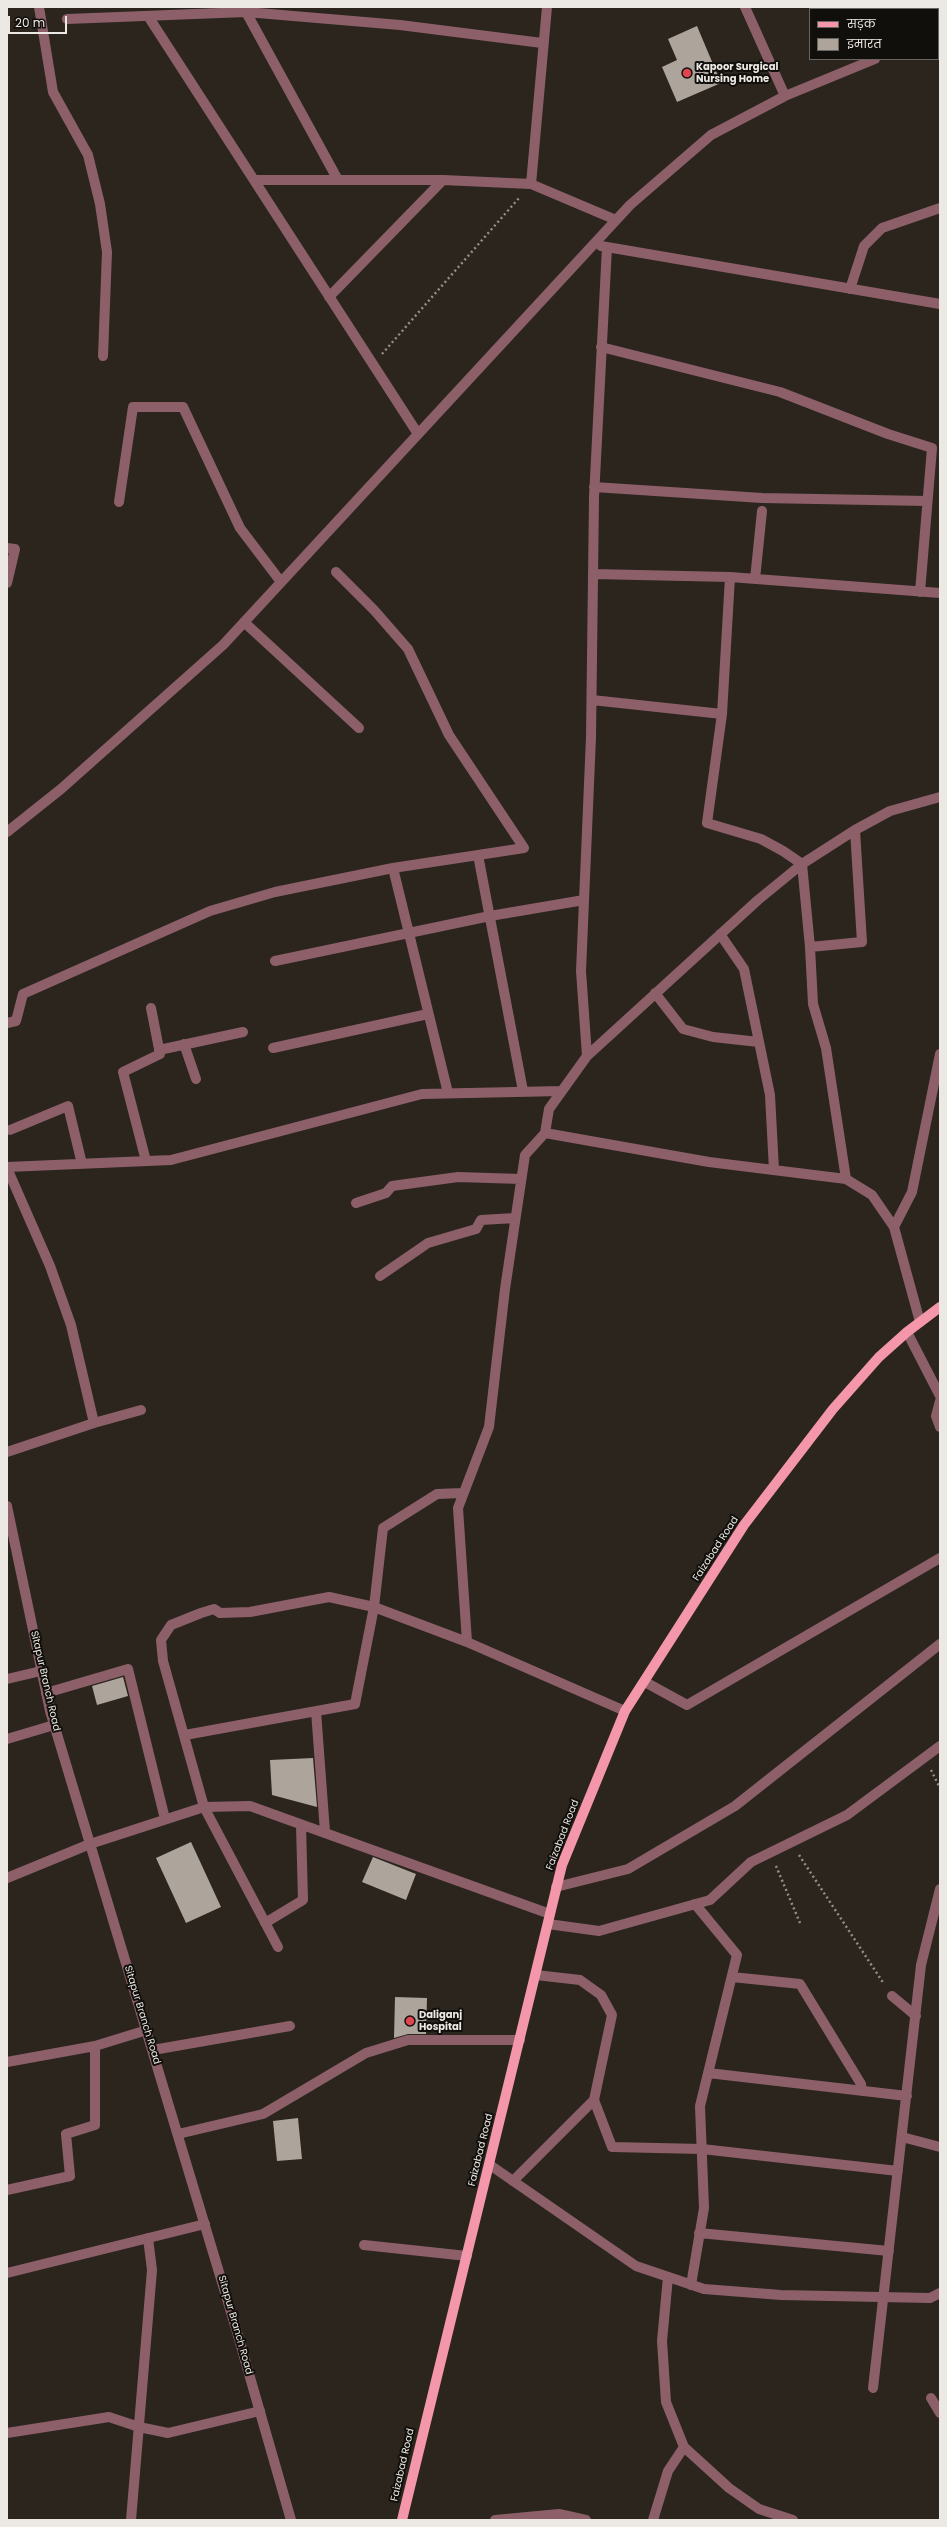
<!DOCTYPE html>
<html>
<head>
<meta charset="utf-8">
<style>
  body { margin:0 }
  #map { position:relative; width:947px; height:2527px; overflow:hidden; background:#2b251e; font-family:Poppins,"Noto Sans Devanagari",sans-serif }
  canvas { display:block }
  .frame { position:absolute; inset:0; border:8px solid #ece8e3; pointer-events:none }
  .legend { position:absolute; left:809px; top:8px; width:130px; height:52px; box-sizing:border-box; background:#110f0b; border:1px solid #696661; margin:0; padding:5px 7px; list-style:none; font-size:12px; color:#ece8e3 }
  .legend li { display:flex; align-items:center; gap:8px; height:20px }
  .legend b { width:20px; border:1px solid #696661 }
  .scale { position:absolute; left:8px; top:16px; width:59px; height:18px; box-sizing:border-box; border:2px solid #ece8e3; border-top:0; padding-left:5px; font-size:12px; line-height:14px; white-space:nowrap; color:#ece8e3; -webkit-text-stroke:3px #110f0b; paint-order:stroke }
</style>
</head>
<body>
<div id="map">
<canvas width="947" height="2527"></canvas>
<div class="frame"></div>
<ul class="legend">
<li><b style="height:5px;background:#f597ab"></b>सड़क</li>
<li><b style="height:11px;background:#ada59c"></b>इमारत</li>
</ul>
<div class="scale">20 m</div>
</div>
<script>
const c = document.querySelector('canvas').getContext('2d');
c.lineJoin = 'round';
function fill(path, color) {
  c.fillStyle = color;
  c.fill(path, 'evenodd');
}
function poly(rows) {
  const path = new Path2D();
  for (const r of rows) {
    path.moveTo(r[0], r[1]);
    for (let i = 2; i < r.length; i += 2) path.lineTo(r[i], r[i + 1]);
  }
  return path;
}
function strokePath(path, color, width, dash) {
  c.strokeStyle = color;
  c.lineWidth = width;
  c.lineCap = dash ? 'butt' : 'round';
  c.setLineDash(dash || []);
  c.stroke(path);
}
function write(font, color, halo, rows, align = 'center') {
  c.font = font + ' Poppins,sans-serif';
  c.lineWidth = 4;
  c.setLineDash([]);
  c.textBaseline = 'middle';
  c.strokeStyle = halo;
  c.fillStyle = color;
  for (const [text, x, y, turn = 0] of rows) {
    c.save();
    c.translate(x, y);
    c.rotate((+turn || 0) * Math.PI / 180);
    c.textAlign = isNaN(turn) ? turn : align;
    if (halo) c.strokeText(text, 0, 0);
    c.fillText(text, 0, 0);
    c.restore();
  }
}
const building = poly([
  [697,26,721,83,677,102,662,67,677,60,668,39],
  [123,1677,128,1696,97,1705,92,1686],
  [313,1758,317,1807,272,1795,270,1760],
  [191,1842,221,1907,186,1923,156,1858],
  [373,1857,416,1874,406,1900,362,1882],
  [395,1997,427,1998,426,2034,408,2034,394,2038],
  [298,2118,302,2159,277,2161,273,2121]
]);
const path = poly([
  [382,354,519,198],
  [931,1770,940,1788],
  [799,1855,884,1984],
  [776,1866,800,1923]
]);
const service = poly([
  [7,548,15,549,7,583],
  [204,1807,278,1947],
  [265,1923,303,1900,301,1825],
  [732,1977,800,1984,861,2084,862,2091],
  [892,1996,916,2016],
  [708,2073,907,2096],
  [594,2100,612,2147,702,2149,898,2171],
  [902,2137,940,2147],
  [513,2181,594,2100,612,2015,601,1995,580,1980,536,1975],
  [699,2233,889,2251],
  [364,2245,467,2256],
  [691,2285,704,2208,700,2106,737,1955,695,1904],
  [873,2388,921,1965,940,1889],
  [495,2520,559,2514,586,2520],
  [653,2520,668,2471,684,2447]
]);
const minor = poly([
  [39,7,53,92,88,155,100,204,107,252,103,356],
  [745,7,785,96],
  [246,12,338,180],
  [148,16,418,434],
  [67,19,246,12,400,25,542,43],
  [938,33,940,32],
  [254,180,443,180,531,184,616,220],
  [531,184,547,7],
  [601,246,940,304],
  [850,289,864,246,882,228,940,208],
  [329,297,443,180],
  [601,347,780,392,888,434,932,448,920,592],
  [594,487,762,498,927,501],
  [119,502,133,407,183,407,240,528,281,582],
  [593,574,730,577,940,593],
  [730,577,722,714,707,823,761,839,783,851,802,864,810,947,813,1004,826,1048,846,1179],
  [755,579,762,511],
  [244,622,359,728],
  [592,700,722,714],
  [7,832,61,789,223,645,630,205,711,135,785,96,875,59],
  [478,855,523,1091],
  [393,868,448,1093],
  [720,934,744,969,770,1095,774,1170],
  [810,947,862,942,855,830],
  [275,961,490,916,584,900],
  [655,993,683,1029,713,1037,759,1042],
  [7,1023,16,1021,23,994,210,911,275,892,393,868,524,848,449,735,408,649,374,610,336,572],
  [184,1044,196,1079],
  [273,1048,428,1014],
  [159,1050,243,1032],
  [587,1056,581,971,591,737,594,497,607,247],
  [10,1130,68,1106,82,1164],
  [545,1133,709,1162,846,1179,872,1195,894,1227,920,1322],
  [146,1161,123,1072,160,1054,151,1008],
  [7,1167,171,1160,422,1094,562,1091],
  [7,1168,50,1266,71,1325,94,1423,7,1452],
  [356,1203,386,1193,392,1186,458,1177,521,1179],
  [894,1227,912,1192,940,1054],
  [380,1276,428,1243,476,1229,481,1220,515,1218],
  [907,1332,940,1396],
  [940,1401,936,1416,940,1427],
  [94,1423,141,1410],
  [467,1642,458,1508,489,1427,505,1289,525,1155,545,1133,549,1109,587,1056,758,900,802,864,855,830,890,811,940,797],
  [7,1679,41,1671],
  [645,1682,687,1705,940,1558],
  [46,1693,128,1669,165,1819],
  [316,1711,325,1832],
  [185,1735,355,1704,374,1607,383,1528,437,1494,462,1493],
  [7,1739,54,1725],
  [204,1807,163,1661,161,1640,171,1625,201,1613,214,1609,220,1613,250,1612,329,1597,374,1607,467,1642,625,1711],
  [7,1878,90,1844,204,1807,250,1806,550,1914],
  [556,1887,628,1869,735,1806,940,1644],
  [548,1924,599,1931,710,1900,751,1862,847,1815,940,1746],
  [153,2050,290,2026],
  [7,2062,95,2046,147,2030],
  [178,2134,263,2114,366,2053,408,2040,520,2040],
  [490,2165,636,2266,704,2289,781,2295,930,2298,940,2293],
  [7,2190,70,2176,66,2134,95,2125,95,2046],
  [7,2273,205,2224],
  [668,2277,662,2341,666,2402,684,2447,729,2488,759,2509,793,2520],
  [931,2398,940,2413],
  [7,2433,109,2417,139,2427,168,2433,260,2411],
  [131,2520,152,2270,148,2238]
]);
const tertiary = poly([
  [7,1506,50,1711,237,2332,291,2520]
]);
const primary = poly([
  [402,2520,562,1865,625,1711,744,1525,833,1409,879,1357,907,1332,940,1307]
]);
const markers = [
  [687,73,5,"#e0444e"],
  [410,2021,5,"#e0444e"]
];
const poiNames = [
  ["Kapoor Surgical",696,67],
  ["Nursing Home",696,79],
  ["Daliganj",419,2015],
  ["Hospital",419,2027]
];
const streetNames = [
  ["Faizabad Road",716,1549,-57],
  ["Sitapur Branch Road",45,1681,77],
  ["Faizabad Road",563,1835,-69],
  ["Sitapur Branch Road",142,2015,73],
  ["Faizabad Road",481,2150,-76],
  ["Sitapur Branch Road",235,2325,74],
  ["Faizabad Road",403,2465,-77]
];
fill(building, '#ada59c');
strokePath(path, '#948f89', 2.5, [2, 3]);
strokePath(service, '#8d6069', 10);
strokePath(minor, '#8d6069', 10);
strokePath(tertiary, '#8d6069', 10);
strokePath(primary, '#f597ab', 10);
for (const [x, y, r, color] of markers) {
  const dot = new Path2D();
  dot.arc(x, y, r, 0, 2 * Math.PI);
  c.fillStyle = color;
  c.fill(dot);
  strokePath(dot, '#110f0b', 1.5);
}
write('bold 10px', '#ece8e3', '#110f0b', poiNames, 'left');
write('10px', '#ece8e3', '#110f0b', streetNames);
</script>
</body>
</html>
